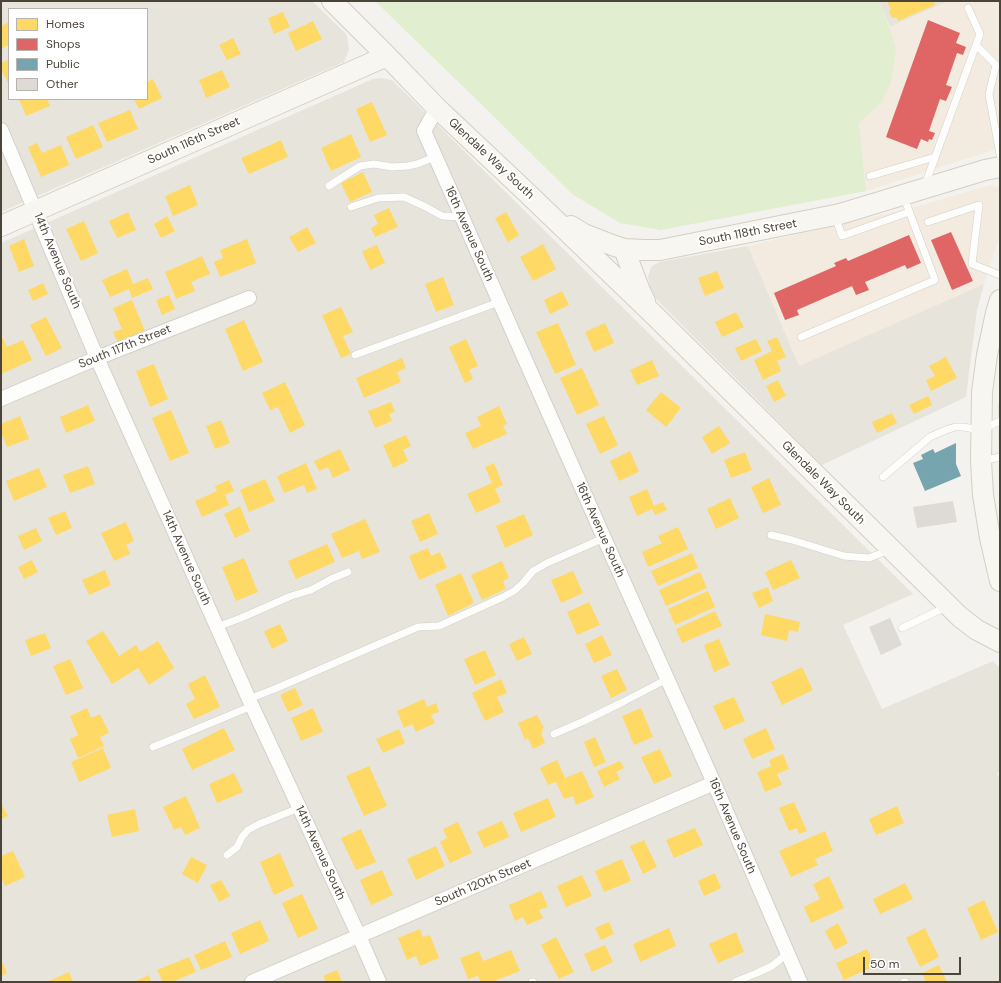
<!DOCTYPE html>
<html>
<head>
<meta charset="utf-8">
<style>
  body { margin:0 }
  #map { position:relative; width:1001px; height:983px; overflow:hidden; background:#f4f2ee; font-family:"DM Sans",sans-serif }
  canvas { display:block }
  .frame { position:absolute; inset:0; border:2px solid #4b4439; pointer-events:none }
  .legend { position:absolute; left:8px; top:8px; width:140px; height:92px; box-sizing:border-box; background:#fff; border:1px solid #b7b4b0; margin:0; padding:5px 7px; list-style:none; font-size:12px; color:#4b4439 }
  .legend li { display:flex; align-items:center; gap:8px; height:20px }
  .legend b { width:20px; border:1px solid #b7b4b0 }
  .scale { position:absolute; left:863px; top:957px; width:98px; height:18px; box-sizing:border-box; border:2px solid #4b4439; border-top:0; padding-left:5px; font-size:12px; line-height:14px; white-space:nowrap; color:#4b4439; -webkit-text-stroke:3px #fff; paint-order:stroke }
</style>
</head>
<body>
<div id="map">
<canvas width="1001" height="983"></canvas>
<div class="frame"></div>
<ul class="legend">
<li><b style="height:11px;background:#ffd966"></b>Homes</li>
<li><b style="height:11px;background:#e06666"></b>Shops</li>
<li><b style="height:11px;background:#76a5af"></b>Public</li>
<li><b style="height:11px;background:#dedbd6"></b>Other</li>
</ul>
<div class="scale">50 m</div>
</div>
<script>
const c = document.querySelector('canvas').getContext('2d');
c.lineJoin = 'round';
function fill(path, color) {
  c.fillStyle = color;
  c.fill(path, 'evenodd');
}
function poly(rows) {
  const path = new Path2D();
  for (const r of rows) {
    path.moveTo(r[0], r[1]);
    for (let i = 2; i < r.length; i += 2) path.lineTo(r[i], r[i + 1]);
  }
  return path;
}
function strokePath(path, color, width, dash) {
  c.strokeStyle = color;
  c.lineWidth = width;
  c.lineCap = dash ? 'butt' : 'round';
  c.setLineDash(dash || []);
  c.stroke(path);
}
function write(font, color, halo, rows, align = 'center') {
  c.font = font + ' "DM Sans",sans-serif';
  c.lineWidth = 4;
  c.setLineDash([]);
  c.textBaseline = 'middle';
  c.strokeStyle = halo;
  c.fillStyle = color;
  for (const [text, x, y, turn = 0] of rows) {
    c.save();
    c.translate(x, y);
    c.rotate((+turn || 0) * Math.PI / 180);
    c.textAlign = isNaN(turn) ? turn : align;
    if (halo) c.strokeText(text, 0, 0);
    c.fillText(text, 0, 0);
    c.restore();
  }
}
const residential = poly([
  [1,1,312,1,347,35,349,50,344,62,1,212],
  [9,9,147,9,147,99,9,99],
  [879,1,949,1,890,27],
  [381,78,392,80,913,594,843,625,882,709,993,661,1000,668,1000,771,997,773,1000,779,1000,982,1,982,1,243,373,79],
  [748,246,799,365,984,284,977,310,966,397,822,465,657,300,650,287,648,277,651,267,659,262],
  [1000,394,1000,485,999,485,998,407]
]);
const commercial = poly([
  [949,1,1000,1,1000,148,866,191,859,123,882,102,896,51,890,27],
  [990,185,1000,187,1000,236,984,284,799,366,748,246,918,206]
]);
const green = poly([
  [375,1,879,1,891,31,896,51,891,82,882,102,859,123,866,191,661,230,620,223,572,194,481,104]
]);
const homes = poly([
  [887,1,933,1,935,5,898,21,896,17,892,18,889,11,891,10],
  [283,12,290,27,274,34,268,18],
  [313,21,322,39,296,51,288,33],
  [9,22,9,45,2,48,1,26],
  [233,38,241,54,227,60,219,45],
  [9,59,9,83,8,83,1,69,1,63],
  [222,70,230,87,206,98,199,80],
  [153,79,162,98,139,109,134,99,147,99,147,82],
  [19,99,47,99,50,106,26,116],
  [372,102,387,135,370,142,356,109],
  [130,110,138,129,107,142,98,123],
  [93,125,103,147,76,159,66,137],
  [351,134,361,157,331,171,321,148],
  [281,140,288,157,249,174,241,158],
  [37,143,42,153,61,145,69,165,41,177,28,147],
  [363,172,372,192,350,202,341,183],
  [190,185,198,205,173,216,165,196],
  [389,208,398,227,375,237,371,228,378,224,374,215],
  [128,212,136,230,117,238,109,221],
  [506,212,519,235,508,242,495,218],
  [167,216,175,231,161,238,154,224],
  [84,221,98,253,81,261,66,229],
  [307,227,316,243,298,252,289,237],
  [24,239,34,266,19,272,9,246],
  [247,239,256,263,220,277,214,262,223,258,220,250],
  [543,244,556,269,533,281,520,257],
  [377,245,385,263,370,270,362,251],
  [202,256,210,274,191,282,195,291,176,299,165,272],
  [127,269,133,284,148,278,153,289,132,298,129,289,110,297,102,280],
  [717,271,724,288,705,296,698,278],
  [443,277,454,305,436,312,425,284],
  [43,283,48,294,33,301,28,290],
  [562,291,569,305,550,314,544,300],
  [169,295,175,309,162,315,156,300],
  [132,300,145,331,118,343,113,332,122,329,113,308],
  [341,307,353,332,343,336,351,354,341,358,322,315],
  [736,312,744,327,722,337,715,322],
  [46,317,62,348,46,356,30,325],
  [244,320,263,362,243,371,225,329],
  [558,323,576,365,555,374,536,332],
  [605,323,614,343,594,352,585,332],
  [1,337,2,337,7,347,23,340,32,360,1,374],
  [777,337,786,357,777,361,781,371,763,380,754,360,772,351,767,341],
  [466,339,478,366,469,370,473,379,465,383,449,347],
  [756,339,762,351,741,361,735,348],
  [946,357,957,378,931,391,926,380,935,376,929,366],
  [402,358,406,368,397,372,401,382,364,398,356,378],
  [652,360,659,376,637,385,630,370],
  [154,364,168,399,150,407,136,371],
  [582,368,599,405,577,415,560,378],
  [778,380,786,396,774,402,766,386],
  [285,382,305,425,290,433,278,407,270,410,262,393],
  [661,392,681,408,666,427,646,410],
  [928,396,932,405,914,414,909,405],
  [391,402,395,412,389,414,392,421,375,428,368,411],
  [88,405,95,421,66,433,60,417],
  [499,406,507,424,503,426,507,434,473,449,465,433,481,426,477,417],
  [171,410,189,453,170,461,152,418],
  [892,413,897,423,877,433,872,422],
  [20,416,29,439,7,447,1,432,1,424],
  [604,416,618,445,600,454,586,424],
  [221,420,230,443,215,449,206,426],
  [719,426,730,443,712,454,702,437],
  [406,435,411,446,403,450,408,461,393,468,383,445],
  [340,449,350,470,333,478,328,467,319,471,314,461],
  [630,451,639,472,619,481,610,461],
  [745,452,752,470,731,478,724,460],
  [306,463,317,489,307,493,304,485,284,493,277,476],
  [494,463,503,485,495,489,501,502,476,513,467,494,492,483,485,467],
  [88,466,95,484,70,493,63,475],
  [39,468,47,487,14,501,6,481],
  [769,478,781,505,763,513,751,487],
  [265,479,275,501,249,512,240,490],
  [229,480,234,491,225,495,229,505,202,517,195,501,217,491,215,486],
  [647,489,654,506,663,502,667,510,655,515,652,509,637,516,629,497],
  [730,498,739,518,716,529,707,509],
  [240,506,250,531,235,538,224,514],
  [65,511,72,528,56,535,48,518],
  [429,513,438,534,420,542,411,521],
  [524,514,533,535,505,548,496,526],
  [365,519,380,552,362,559,359,551,342,558,331,534],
  [126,522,134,541,126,545,130,554,114,561,101,533],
  [678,527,688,549,648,567,642,552,662,543,658,536],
  [36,528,42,541,24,550,18,536],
  [327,544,335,562,296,579,288,561],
  [428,548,431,556,440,552,447,568,419,580,409,556],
  [692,553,698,568,658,586,651,571],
  [244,558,258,592,236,601,222,567],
  [32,560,38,572,24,579,18,567],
  [791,560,800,578,773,590,765,572],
  [502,561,509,578,503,581,506,589,482,600,471,575],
  [105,570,111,585,89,595,82,580],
  [573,571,583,593,561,603,551,580],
  [700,572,707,588,666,606,659,590],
  [461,573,474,603,448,616,435,585],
  [768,587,773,601,759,608,752,593],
  [708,591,715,607,675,625,668,609],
  [589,602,600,625,577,635,567,612],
  [715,611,722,626,682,643,676,629],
  [765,614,800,622,798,632,789,630,787,641,761,635],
  [280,624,288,641,272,649,264,631],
  [103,631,119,656,136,645,140,652,158,641,174,668,149,685,138,668,112,684,86,641],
  [45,633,51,648,31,656,25,640],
  [602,635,612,655,594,663,585,644],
  [524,637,532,654,517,661,509,644],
  [719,639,730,665,714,672,704,645],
  [485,650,496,675,475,685,464,659],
  [70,659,83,688,66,695,53,666],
  [802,667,813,690,782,705,771,682],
  [617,669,627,690,611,698,601,676],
  [205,675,220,707,194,719,186,704,195,699,188,684],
  [501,679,507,693,497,697,504,712,485,721,472,693],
  [295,688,303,705,288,712,280,695],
  [734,697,745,721,724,730,713,706],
  [424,699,427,707,436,703,439,712,431,715,435,723,416,732,412,724,404,728,397,711],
  [87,708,91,718,100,714,109,733,100,737,104,746,78,758,70,739,78,735,70,716],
  [313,708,323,732,301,741,291,718],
  [641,708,653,737,634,745,622,716],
  [537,715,544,728,542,729,543,732,541,733,545,743,533,749,528,738,525,740,518,723],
  [224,728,235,750,192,770,182,749],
  [766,728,775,749,752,759,743,739],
  [399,729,405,743,383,753,376,739],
  [595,737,606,762,594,767,584,742],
  [103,748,111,768,79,782,71,762],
  [660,749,672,776,654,784,641,757],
  [783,754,789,769,777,774,782,785,765,792,757,772,771,766,769,760],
  [557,760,565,778,582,771,594,797,576,805,573,796,564,799,556,782,548,785,540,768],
  [620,761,624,768,616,772,620,779,604,787,597,771],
  [369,766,387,806,364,816,346,776],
  [234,773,243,792,217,803,209,784],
  [186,796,200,828,185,835,181,827,174,830,163,807],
  [548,798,556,817,521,832,513,813],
  [794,802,807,831,799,834,797,828,789,831,779,808],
  [1,804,8,816,1,819],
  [897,806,904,823,876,835,869,819],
  [135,809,139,831,112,837,107,815],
  [502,821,509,837,484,848,477,832],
  [458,822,472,853,450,863,440,842,447,838,443,829],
  [695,828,703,845,674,858,666,840],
  [361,829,376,862,356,870,341,838],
  [825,831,833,851,815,859,818,865,791,877,779,851],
  [644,840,657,867,643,874,630,846],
  [436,846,445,866,416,880,407,859],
  [13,851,25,877,5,886,1,877,1,856],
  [280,853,294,886,274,895,260,862],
  [191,857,207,865,198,883,182,874],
  [622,859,631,881,604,892,595,871],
  [382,870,393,895,371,905,360,880],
  [715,873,721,888,704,896,698,881],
  [582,875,592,896,566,907,557,886],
  [829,876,844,908,811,923,804,907,820,899,813,884],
  [221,880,230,896,219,902,210,885],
  [905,883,913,899,880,914,873,899],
  [541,891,548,907,539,910,543,918,527,925,523,917,515,921,509,905],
  [302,894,318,929,298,938,282,903],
  [984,900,998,932,981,940,967,908],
  [260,920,269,941,240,954,231,933],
  [609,922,614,934,601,940,595,928],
  [838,923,848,943,835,950,825,931],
  [669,928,676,946,640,962,633,944],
  [925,928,939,957,920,967,906,938],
  [420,929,423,937,430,935,439,958,420,966,416,956,407,960,398,938],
  [736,932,744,952,718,963,709,944],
  [556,937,574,972,559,979,541,945],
  [225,941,232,957,201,970,194,955],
  [605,945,613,962,592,972,584,954],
  [867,949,875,966,844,980,836,963],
  [511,950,520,971,492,982,481,982,478,976,468,979,460,958,479,951,483,961],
  [189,957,196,972,172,982,163,982,157,970],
  [1,959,7,973,1,976],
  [939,965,947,982,926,982,922,973],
  [337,970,342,982,326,982,323,976],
  [69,972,73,982,49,982,49,981],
  [149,975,151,982,134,982]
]);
const shops = poly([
  [928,20,960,33,956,43,966,47,963,55,957,53,946,85,952,87,946,101,940,99,929,131,935,133,932,140,929,139,928,142,921,139,917,149,886,137],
  [951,232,973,281,952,290,931,240],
  [909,235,921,263,907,269,905,265,865,282,869,290,856,295,852,286,797,310,799,315,785,320,774,293,836,266,834,263,846,258,848,261]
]);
const public = poly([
  [956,443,956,464,961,476,925,491,913,463,923,459,921,455,933,449,935,453]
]);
const building = poly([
  [953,501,957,522,917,528,913,507],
  [890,618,902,645,881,655,869,627]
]);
const lane = poly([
  [976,45,996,65,989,94,1000,155],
  [870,176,935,157],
  [925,185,980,34,968,8],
  [329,186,338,180,360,166,374,164,392,167,408,166,417,164,435,157],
  [351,207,378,198,404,197,426,207,442,216,462,217],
  [835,216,842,236,909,212],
  [928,222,979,205,972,264,1000,275],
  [801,337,935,280,903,195],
  [355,355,499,302],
  [982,461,1000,457],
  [883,477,930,437,946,430,955,427,963,427,981,430,1000,421],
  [771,535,792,540,844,556,869,558,889,550],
  [217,627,241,618,291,596,311,590,331,579,348,572],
  [902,628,946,607],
  [249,699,277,688,418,627,439,626,501,598,514,591,523,583,533,571,547,563,604,538],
  [554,734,584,721,623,702,667,679],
  [153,747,252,706],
  [227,855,237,847,242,837,248,830,259,824,299,808],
  [532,982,533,982],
  [735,982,757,973,772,966,788,953],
  [904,982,905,982]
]);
const street = poly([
  [437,108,424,131,604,538,714,783,800,982],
  [1,130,97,358,217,627,252,706,359,936,379,982],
  [1,399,97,358,249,298],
  [252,982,714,783]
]);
const secondary = poly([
  [332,1,387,56,437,108,523,189,653,314,960,617,977,630,1000,642],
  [1,226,387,56],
  [571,226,584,234,612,245,624,249,644,250,660,250,840,214,985,170,1000,167],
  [624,249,640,291,645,301],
  [1000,300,996,313,987,355,982,392,981,461,983,495,990,538,1000,581]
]);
const streetNames = [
  ["South 116th Street",194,141,-24],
  ["Glendale Way South",491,159,43],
  ["South 118th Street",748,233,-11],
  ["16th Avenue South",469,234,66],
  ["14th Avenue South",57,261,67],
  ["South 117th Street",125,347,-22],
  ["Glendale Way South",823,483,45],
  ["16th Avenue South",600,530,66],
  ["14th Avenue South",186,558,66],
  ["16th Avenue South",732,826,67],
  ["14th Avenue South",320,853,65],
  ["South 120th Street",483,883,-23]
];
fill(residential, '#e7e4dc');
fill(commercial, '#f3ebdf');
fill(green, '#e1eecf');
fill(homes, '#ffd966');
fill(shops, '#e06666');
fill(public, '#76a5af');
fill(building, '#dedbd6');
strokePath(lane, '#d2d0cb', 8);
strokePath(street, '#d2d0cb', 16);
strokePath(secondary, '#d3cfc5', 22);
strokePath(lane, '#fdfdfc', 7);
strokePath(street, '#fdfdfc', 14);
strokePath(secondary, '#f7f6f1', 20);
write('12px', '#4b4439', '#fff', streetNames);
</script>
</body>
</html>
